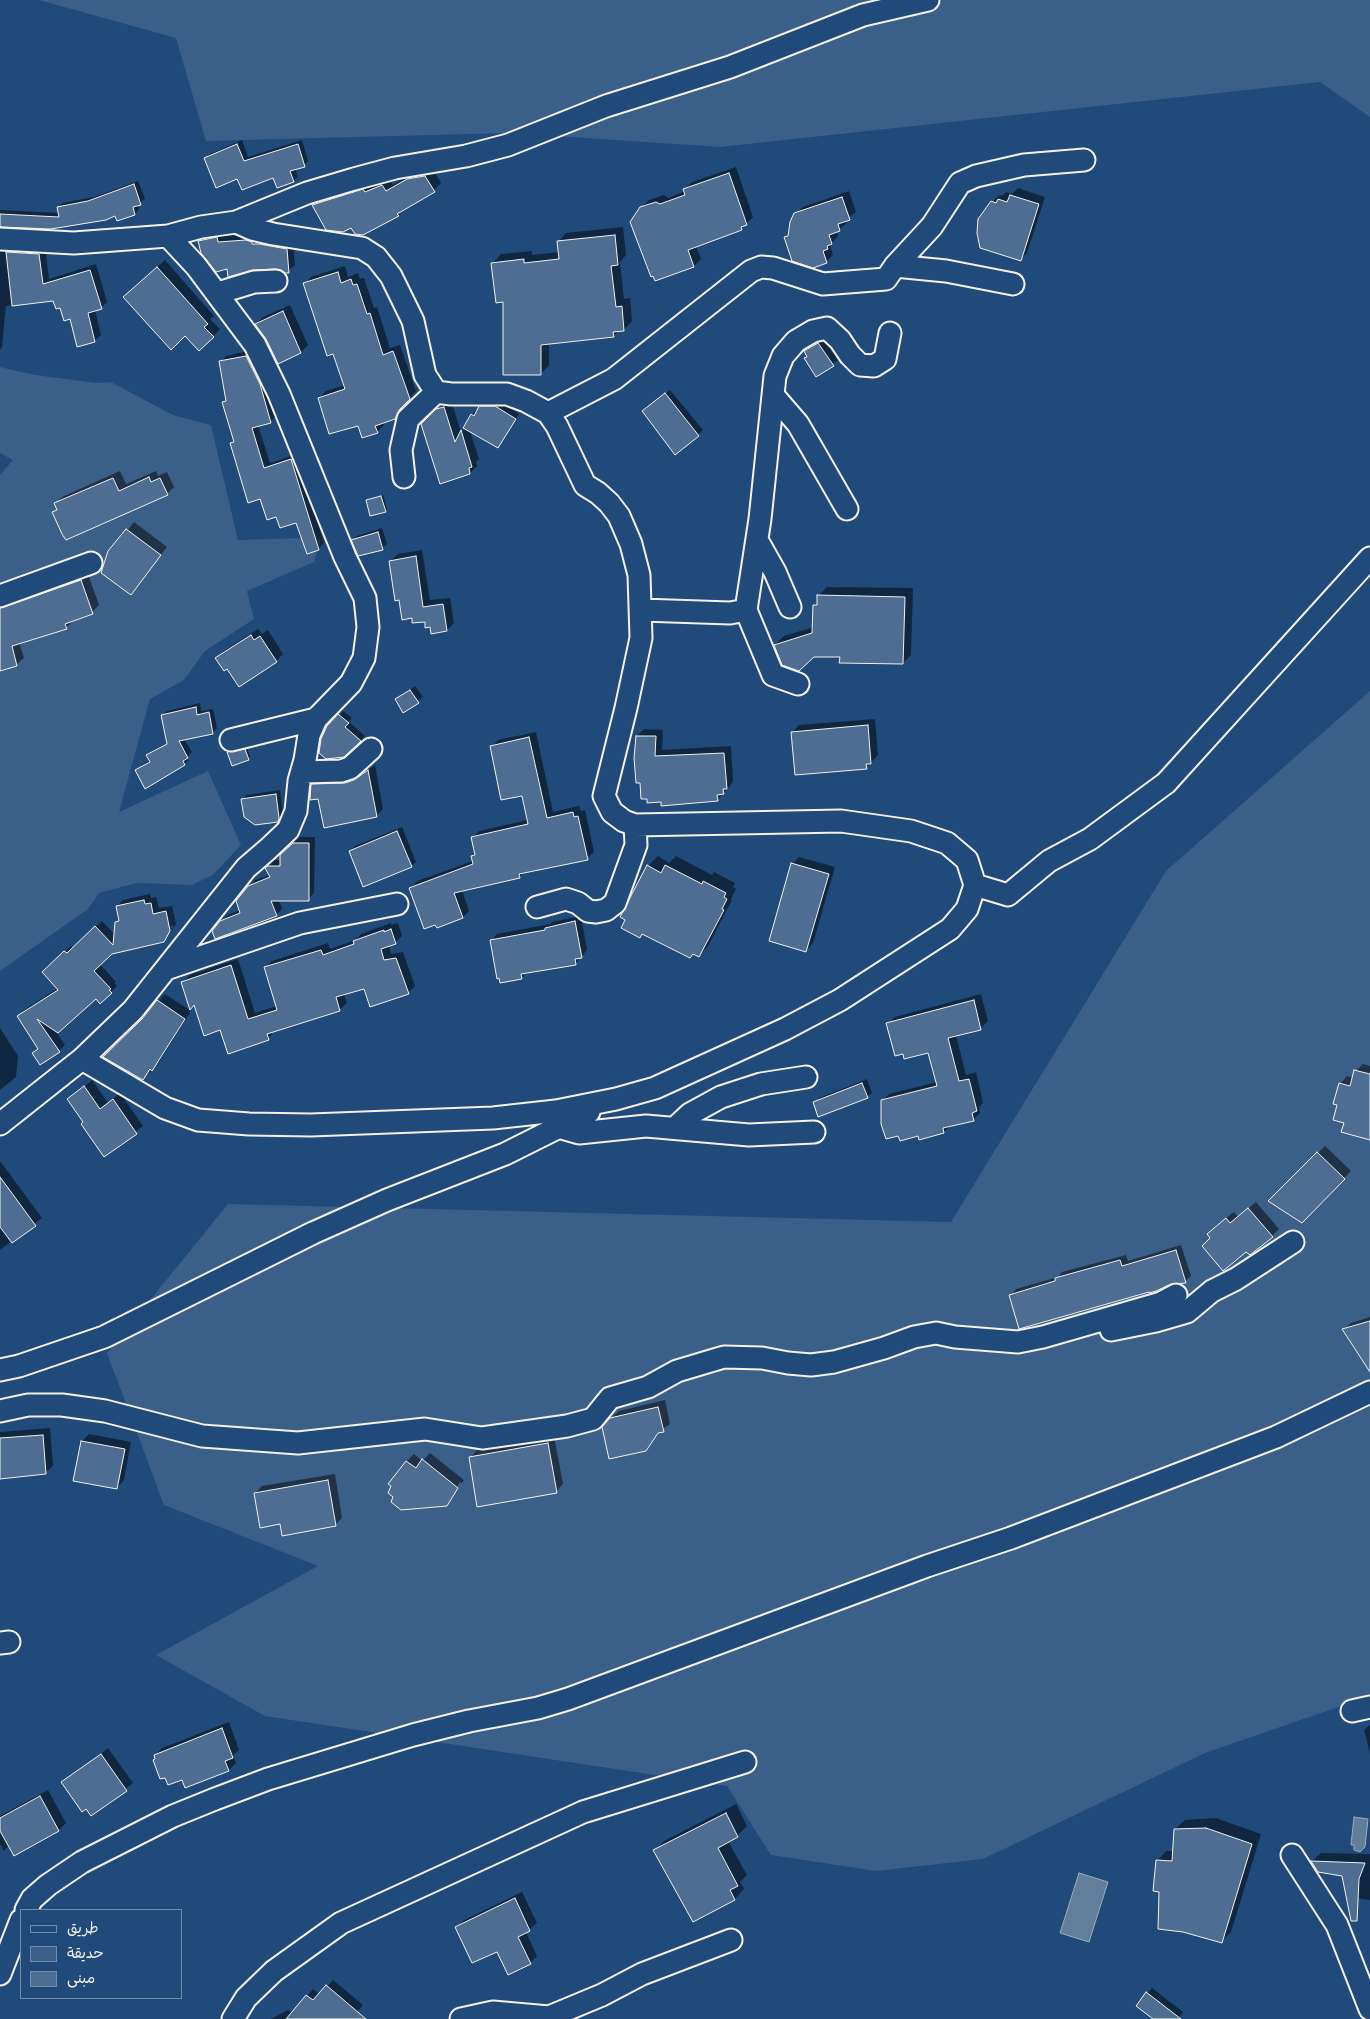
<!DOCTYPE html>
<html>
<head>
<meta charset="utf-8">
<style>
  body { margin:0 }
  #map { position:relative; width:1370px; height:2019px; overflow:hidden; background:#1f4a7a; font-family:"Indie Flower","Playpen Sans Arabic",sans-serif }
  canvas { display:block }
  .legend { position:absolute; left:20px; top:1909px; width:162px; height:90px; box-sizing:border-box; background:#1f4a7a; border:1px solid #748da6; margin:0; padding:6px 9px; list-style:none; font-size:15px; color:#f4f1e8 }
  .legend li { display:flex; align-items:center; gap:10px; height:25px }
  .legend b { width:25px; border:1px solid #748da6 }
</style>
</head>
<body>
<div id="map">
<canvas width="1370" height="2019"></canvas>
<ul class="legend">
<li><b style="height:6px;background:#1f4a7a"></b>طريق</li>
<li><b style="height:14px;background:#3a5f88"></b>حديقة</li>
<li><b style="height:14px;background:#4d6e92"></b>مبنى</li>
</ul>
</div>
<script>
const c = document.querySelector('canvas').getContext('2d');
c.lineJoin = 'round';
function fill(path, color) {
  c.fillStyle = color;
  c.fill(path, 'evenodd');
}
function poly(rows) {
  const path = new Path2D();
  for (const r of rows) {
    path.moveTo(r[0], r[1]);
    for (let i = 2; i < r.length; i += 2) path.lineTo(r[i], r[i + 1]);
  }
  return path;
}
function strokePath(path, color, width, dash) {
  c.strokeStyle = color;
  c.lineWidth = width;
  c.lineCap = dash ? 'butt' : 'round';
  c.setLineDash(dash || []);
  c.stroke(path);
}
const green = poly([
  [39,0,1370,0,1370,117,1320,82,720,147,509,133,206,141,176,38],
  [0,367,35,375,97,383,111,382,173,415,211,425,238,540,303,538,321,540,314,562,247,591,254,619,205,651,184,680,150,699,119,812,208,771,241,845,213,875,192,885,137,883,99,893,88,909,0,971,0,475,13,460,0,453],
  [1370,691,1370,1696,1205,1753,983,1859,876,1871,771,1855,727,1786,265,1716,156,1655,318,1566,164,1505,107,1353,228,1204,951,1222,1166,871]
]);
const water = poly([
  [1354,1817,1368,1819,1365,1847,1360,1852,1354,1850,1354,1845,1351,1845,1354,1817],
  [1079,1873,1108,1882,1089,1942,1060,1933,1079,1873]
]);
const shadow = poly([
  [242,140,248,157,302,140,308,161,304,165,295,168,298,177,293,181,274,176,238,177,205,158,210,154],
  [736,167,753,217,741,229,696,246,701,259,694,266,656,280,641,208,649,200,664,195,668,198,685,191,685,189,692,182],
  [433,169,441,183,434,190,404,208,398,215,363,234,314,205,321,198,371,183,372,186,389,178,393,185,415,172],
  [138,181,145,199,138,204,139,209,135,214,118,220,116,215,0,225,0,210,59,213,58,207,63,203,94,197],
  [1018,188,1045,197,1027,253,1020,260,992,202,999,195,1002,196,1006,192,1012,194],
  [849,191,856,212,845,220,847,223,837,231,838,236,830,245,833,255,826,262,786,237,789,234,795,214,803,207],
  [623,227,626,255,620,262,624,299,630,298,632,321,624,330,619,330,614,336,549,343,549,365,541,374,505,300,493,263,501,254,532,251,532,255,559,252,558,242,566,233],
  [223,232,224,236,253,234,293,243,295,265,288,271,276,267,229,267,199,242,206,235],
  [0,242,45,248,49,279,96,264,107,302,101,308,95,310,101,335,94,341,54,300,6,306,2,347,0,350],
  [165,260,214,316,210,319,220,329,213,336,185,334,132,290],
  [345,266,348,277,358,273,360,279,364,278,374,308,377,307,390,348,400,345,416,391,405,402,402,411,394,418,383,422,384,425,377,432,358,424,319,398,326,391,345,385,334,353,305,284,311,277],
  [290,305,308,345,301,352,279,362,267,339,256,324,263,317],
  [823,339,838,360,816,375,805,352],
  [252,350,276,416,270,422,258,425,270,463,297,454,324,543,318,549,296,522,277,515,261,498,231,444,234,440,223,402,227,399,220,362,226,356],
  [670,390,703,430,675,454,648,407],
  [451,400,461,432,465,428,472,415,476,410,478,411,485,402,500,402,519,414,497,447,470,431,479,459,476,462,477,466,470,473,423,424,445,403],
  [120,471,126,484,156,471,158,476,167,472,174,487,167,494,54,512,57,509,55,504,62,497],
  [383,495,387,509,385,511,367,501],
  [134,522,167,547,131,593,106,558],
  [382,528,387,544,382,548,353,540,357,536],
  [422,550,430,600,450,598,454,623,447,630,431,626,426,620,413,617,400,599,390,561,398,554],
  [88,574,99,605,92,612,72,619,73,621,66,628,19,642,24,658,16,665,0,670,0,598],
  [827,587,913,588,911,655,903,663,841,656,775,645,784,636,814,627,815,606,818,602,818,596],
  [258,629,262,634,268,630,283,654,276,661,227,667,217,658,224,651],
  [415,686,423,697,404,711,397,699],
  [200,703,201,711,213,709,217,728,213,733,184,739,192,752,187,757,189,760,184,764,136,770,150,760,148,756,152,751,168,743,162,715,167,711],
  [343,711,352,718,349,722,365,736,343,756,328,727],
  [875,719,878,755,866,768,792,733,799,725],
  [644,729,663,730,662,750,731,746,733,781,730,786,717,800,662,804,637,736],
  [536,732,553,812,579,806,581,811,585,810,594,852,587,858,525,872,520,877,462,890,469,911,463,917,411,888,417,881,473,861,472,856,476,853,473,837,479,831,528,820,523,794,492,747,498,740],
  [247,748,250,757,248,759,229,752],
  [375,765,383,809,376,816,319,798,312,785,320,778,353,776,363,773],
  [280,790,283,813,277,821,242,799,247,795],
  [402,827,416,862,411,866,350,851,355,846],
  [300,837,315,837,314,893,308,899,279,899,282,909,276,915,221,921,228,915,240,910,249,887,255,880,270,875,267,868,275,860,281,860,281,855],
  [658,856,669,863,676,856,712,875,714,872,735,883,733,887,736,889,731,899,732,900,708,946,699,956,648,866],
  [799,857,835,867,813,943,806,951,792,864],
  [150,894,151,898,156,897,159,908,172,906,176,924,170,934,169,935,174,926,172,925,165,937,167,937,164,941,112,952,100,964,116,982,114,983,117,986,111,992,96,997,54,1029,65,1045,59,1051,33,1053,38,1048,18,1016,24,1010,58,988,50,966,71,946,73,948,102,921,115,935,116,923,120,919,117,906,123,900],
  [581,916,587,950,575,964,527,972,521,978,491,941,497,934,550,924,552,922],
  [391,923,391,925,398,923,402,936,395,943,389,945,391,954,403,952,415,986,408,993,365,988,344,994,347,1003,339,1010,275,1030,268,1039,221,1029,195,1004,183,982,190,975,238,959,255,1013,277,1006,265,968,272,961,328,943,330,949,355,940,361,934],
  [165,994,191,1011,159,1062,142,1079,144,1018],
  [981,994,988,1021,981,1028,956,1035,966,1075,976,1072,983,1103,979,1107,980,1113,973,1120,951,1125,944,1132,920,1138,919,1135,899,1134,883,1129,882,1101,889,1094,937,1082,929,1051,888,1024,895,1017],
  [0,1028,18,1056,16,1077,0,1090],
  [1363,1064,1370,1066,1370,1139,1345,1122,1339,1104,1340,1084,1347,1076,1353,1078,1356,1071],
  [867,1079,872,1093,867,1097,814,1103,819,1098],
  [92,1080,108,1103,120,1093,143,1126,105,1155,69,1099],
  [1325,1146,1351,1171,1302,1222,1270,1200],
  [0,1161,42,1218,0,1250],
  [1256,1202,1279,1229,1272,1236,1247,1250,1211,1238,1215,1227,1234,1212,1238,1217],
  [1181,1245,1191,1276,1185,1281,1170,1283,1149,1290,1011,1295,1016,1289,1058,1277,1062,1272,1126,1255,1128,1261],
  [1370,1317,1370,1369,1344,1329,1351,1323],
  [665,1400,670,1424,660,1431,645,1450,611,1418,619,1411],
  [50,1428,53,1466,45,1473,0,1478,0,1432],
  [89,1434,131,1442,124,1480,117,1488,82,1441],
  [554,1436,563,1484,556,1492,470,1458,477,1450],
  [430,1453,464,1480,462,1483,460,1482,449,1499,451,1499,446,1504,394,1497,392,1486,390,1484,407,1461,414,1454,422,1461],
  [335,1474,342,1518,335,1525,281,1523,255,1493,262,1486],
  [229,1722,239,1750,233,1756,236,1763,229,1770,182,1778,166,1776,155,1755,162,1748],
  [1370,1725,1370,1753,1364,1730],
  [108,1748,133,1783,92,1814,63,1783],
  [48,1790,66,1823,59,1830,14,1855,9,1845,4,1851,0,1844,0,1816],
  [736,1804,747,1826,737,1836,728,1841,747,1875,740,1882,744,1889,735,1899,693,1921,654,1851,664,1841],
  [1216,1818,1261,1834,1231,1932,1221,1942,1157,1861,1166,1851,1174,1851,1175,1829,1185,1820],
  [1321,1853,1370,1854,1370,1900,1361,1899,1347,1891,1343,1875,1312,1861],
  [522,1892,537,1923,526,1932,537,1956,530,1963,498,1950,457,1927,464,1920],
  [333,1980,363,2005,351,2019,271,2019,288,2010,292,2013,313,1989,320,1995],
  [1152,1988,1183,2012,1178,2019,1155,2019,1137,2005]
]);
const building = poly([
  [237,144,244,161,298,144,305,167,290,171,294,182,277,188,273,178,242,190,237,179,216,188,204,158,237,144],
  [729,173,747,225,741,227,742,230,688,250,694,267,655,281,653,276,651,277,630,222,640,207,656,202,660,204,685,195,683,189,729,173],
  [425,176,435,192,397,214,399,216,363,235,355,234,351,228,343,232,326,230,312,205,363,189,365,192,382,185,386,191,407,179,425,176],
  [134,184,141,205,133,207,135,215,117,221,115,216,106,220,51,229,0,227,0,214,59,217,57,207,88,201,134,184],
  [1010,195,1039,204,1021,261,980,248,977,233,978,219,991,201,996,203,998,199,1007,202,1010,195],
  [842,197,850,220,838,224,840,231,829,235,832,244,827,246,828,249,823,251,827,263,813,268,792,261,784,237,788,236,790,222,794,213,842,197],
  [615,235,618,265,611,266,616,307,622,306,624,331,613,332,614,337,541,345,541,375,503,375,503,302,496,303,491,263,524,259,524,263,559,259,557,241,615,235],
  [217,237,218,242,246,240,252,242,252,244,259,244,287,249,289,273,285,273,276,269,253,270,228,277,227,269,216,272,201,253,198,241,217,237],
  [6,252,39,254,43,284,90,270,102,309,88,313,95,342,77,347,70,319,64,321,60,308,56,309,53,301,12,306,6,252],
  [157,267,208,324,204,327,214,337,199,351,185,336,171,350,123,297,157,267],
  [338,272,341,283,351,279,353,285,357,284,367,314,370,313,383,355,393,351,410,399,399,410,395,419,375,426,378,433,362,438,358,426,329,434,318,398,345,389,333,354,327,356,303,283,338,272],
  [283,311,301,353,278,364,266,339,255,324,283,311],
  [818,343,834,366,816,377,804,358,807,357,804,351,818,343],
  [246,356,260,384,271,423,252,428,264,468,291,459,319,550,307,554,296,523,280,528,276,517,267,520,260,499,248,503,230,443,234,442,222,402,226,401,219,361,246,356],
  [665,393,699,436,675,455,642,411,665,393],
  [479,406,495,406,516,419,498,448,463,428,471,414,474,416,479,406],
  [444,407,455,442,461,430,472,467,469,468,470,474,440,484,421,424,436,409,444,407],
  [149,477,151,482,160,478,168,495,66,540,62,534,52,512,57,510,54,503,113,478,119,491,149,477],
  [381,496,386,512,370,516,366,500,381,496],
  [126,529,161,555,131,595,101,573,108,551,126,529],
  [378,532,383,550,358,556,351,540,378,532],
  [416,556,423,607,443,604,447,631,431,634,430,627,425,628,425,622,412,623,412,618,402,620,399,600,395,601,389,561,416,556],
  [81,580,93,614,65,624,67,629,12,646,17,666,0,671,0,608,81,580],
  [817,595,905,597,903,664,839,663,840,657,814,657,799,671,782,665,774,645,812,633,813,605,817,605,817,595],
  [251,635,254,640,260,636,277,662,239,687,227,669,224,671,215,658,251,635],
  [410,690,419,703,403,713,395,699,410,690],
  [196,707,197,715,209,712,213,734,179,741,188,758,183,761,185,765,145,789,135,770,150,762,146,755,167,744,161,715,196,707],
  [338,714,349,723,345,727,361,741,344,757,326,759,319,753,321,739,327,726,338,714],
  [868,725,871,764,866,764,867,769,795,775,791,732,868,725],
  [636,736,656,736,655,756,724,753,727,789,723,789,724,794,717,795,718,801,661,806,661,802,647,803,647,799,641,799,640,783,636,783,634,758,636,736],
  [529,737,547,818,573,812,574,817,578,816,588,860,519,874,520,878,454,893,463,918,437,928,435,925,424,929,409,888,473,864,471,856,475,855,471,837,528,824,522,796,501,800,490,746,529,737],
  [245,749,249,760,232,766,227,752,245,749],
  [368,770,377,817,324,828,318,799,310,800,311,784,345,783,354,780,368,770],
  [276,794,279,818,278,822,255,825,244,817,241,799,276,794],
  [397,831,412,867,363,887,349,851,397,831],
  [293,843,309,843,309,901,271,901,277,916,215,939,212,931,220,921,240,913,236,901,248,886,270,877,265,868,268,866,280,866,280,855,293,843],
  [791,863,829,874,806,952,769,941,791,863],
  [647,865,661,873,665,865,702,884,703,881,726,893,724,897,727,899,722,909,724,910,699,957,693,954,690,958,642,934,640,938,621,928,625,920,620,917,647,865],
  [144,900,145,904,151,903,153,914,166,911,170,931,164,942,112,954,94,971,111,989,109,990,112,993,100,1004,96,999,58,1033,37,1019,60,1052,40,1065,32,1053,38,1049,17,1016,58,990,42,972,64,951,67,953,95,926,113,945,115,922,119,921,116,906,144,900],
  [575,921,582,958,575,959,576,965,521,974,522,979,500,983,499,978,497,979,490,940,545,930,545,928,575,921],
  [391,929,396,944,381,949,384,960,396,958,409,994,370,1007,364,989,336,997,340,1011,267,1034,269,1040,228,1054,220,1030,204,1036,194,1005,190,1010,181,982,231,965,248,1019,277,1010,264,967,321,950,323,955,354,944,353,941,384,930,384,932,391,929],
  [157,1000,185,1019,152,1071,150,1069,143,1080,103,1057,142,1019,157,1000],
  [974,1000,981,1030,948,1038,959,1081,969,1079,977,1111,972,1113,974,1121,943,1128,944,1133,919,1140,918,1136,900,1141,898,1136,886,1139,881,1124,881,1100,937,1086,928,1053,904,1059,903,1054,895,1056,886,1023,974,1000],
  [1354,1070,1370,1074,1370,1140,1341,1132,1344,1123,1333,1120,1337,1105,1333,1104,1339,1083,1350,1086,1354,1070],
  [862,1083,868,1098,818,1117,813,1102,862,1083],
  [84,1086,100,1109,113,1099,137,1134,104,1157,81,1124,83,1122,67,1099,84,1086],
  [1317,1152,1345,1179,1302,1223,1268,1201,1317,1152],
  [0,1177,36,1226,12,1243,0,1227,0,1177],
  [1248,1208,1273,1237,1250,1255,1246,1252,1223,1271,1202,1246,1210,1238,1207,1234,1226,1218,1230,1223,1248,1208],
  [1176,1250,1186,1283,1171,1284,1156,1291,1149,1293,1149,1292,1019,1329,1009,1295,1055,1281,1055,1278,1120,1260,1122,1266,1176,1250],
  [1370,1321,1370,1372,1342,1329,1370,1321],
  [658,1407,664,1432,658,1433,646,1451,609,1459,602,1427,610,1418,658,1407],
  [43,1435,46,1474,0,1479,0,1438,43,1435],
  [81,1441,125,1449,117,1489,73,1481,81,1441],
  [548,1443,557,1493,477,1507,469,1457,548,1443],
  [422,1459,458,1488,447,1506,401,1510,391,1502,393,1497,388,1493,391,1486,388,1484,406,1461,416,1468,422,1459],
  [328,1480,336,1526,282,1536,280,1524,260,1528,254,1493,328,1480],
  [222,1728,233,1758,225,1761,229,1771,185,1788,182,1780,168,1785,165,1778,160,1779,153,1760,155,1759,154,1755,222,1728],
  [101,1754,127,1791,91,1816,86,1809,82,1812,61,1782,101,1754],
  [40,1796,59,1831,14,1856,0,1831,0,1818,40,1796],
  [726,1813,738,1837,718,1848,738,1886,730,1890,735,1900,693,1922,653,1850,726,1813],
  [1206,1828,1252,1844,1222,1943,1183,1932,1158,1929,1159,1892,1153,1891,1156,1860,1172,1861,1174,1829,1206,1828],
  [1311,1861,1365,1863,1359,1879,1357,1921,1351,1921,1342,1876,1318,1872,1311,1861],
  [515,1898,530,1931,518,1937,531,1964,508,1975,497,1952,472,1963,455,1927,515,1898],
  [326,1985,366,2019,286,2019,306,1995,313,2000,326,1985],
  [1146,1992,1181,2019,1153,2019,1136,2006,1146,1992]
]);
const street = poly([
  [0,239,74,243,141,238,168,236,201,227,236,222,307,193,354,179,395,168,466,156,508,145,606,106,730,67,863,15,928,0],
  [895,266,946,271,1013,284],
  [218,293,254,282,276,281],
  [773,395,798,424,847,509],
  [548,413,614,379,751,271,761,267,773,268,823,284,886,279,895,266,932,226,960,183,976,176,1024,165,1084,160],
  [404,477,401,450,408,419,436,392],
  [757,540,775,572,790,607],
  [0,596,91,563],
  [641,610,730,613,746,610,760,519,775,376,783,356,796,341,813,331,827,328,840,340,850,355,860,365,874,366,885,359,890,333],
  [746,610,773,675,798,684],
  [231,740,316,719],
  [302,772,341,771,350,768,371,749],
  [975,885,1008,895,1049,861,1090,839,1166,783,1370,558],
  [537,907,566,899,578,903,588,911,596,912,606,910,615,903,636,845,635,825],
  [166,969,300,923,397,904],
  [82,1059,165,1108,198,1120,249,1124,311,1125,493,1118,556,1111,616,1099,655,1088,785,1029,840,1000,950,929,967,909,975,885,967,860,947,843,911,831,841,821,635,825,624,821,612,812,604,796,626,708,641,638,639,575,631,544,619,516,609,503,598,493,585,485,557,426,548,413,526,401,507,394,451,394,436,392,425,375,413,321,391,276,376,257,362,248,273,234,252,229,236,222],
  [0,1124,82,1059,133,1010,246,868,268,849,288,830,296,811,299,781,305,760,309,735,316,719,351,683,364,658,368,627,365,598,345,557,279,394,255,345,196,266,168,236],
  [558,1127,579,1133,646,1126,749,1135,814,1132],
  [675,1128,690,1114,721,1097,761,1084,806,1077],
  [1111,1330,1156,1321,1187,1312,1212,1291,1236,1279,1293,1242],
  [0,1370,19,1366,104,1337,313,1233,387,1200,505,1154,589,1112],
  [0,1411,28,1405,62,1405,105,1411,202,1436,298,1443,425,1429,482,1438,567,1426,593,1419,610,1398,648,1387,677,1371,724,1357,762,1358,788,1363,811,1365,834,1362,884,1348,914,1337,936,1333,955,1337,1018,1342,1043,1337,1161,1303,1176,1295],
  [0,1643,9,1642],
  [1352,1711,1370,1707],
  [1292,1855,1337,1925,1370,2009],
  [26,1910,32,1899,48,1885,82,1862,173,1816,215,1799,268,1779,413,1735,469,1721,538,1708,568,1699,927,1566,1011,1538,1276,1437,1370,1392],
  [0,1974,21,1920],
  [549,2017,602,1995,642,1974,731,1940],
  [233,2019,246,1998,274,1971,341,1923,583,1812,745,1762],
  [461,2019,493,2012,549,2017,551,2019]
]);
fill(green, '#3a5f88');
fill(water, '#627e9d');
strokePath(water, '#9cacbb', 1);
fill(shadow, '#0007');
fill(building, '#4d6e92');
strokePath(building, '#f4f1e8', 1);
strokePath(street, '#f4f1e8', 25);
strokePath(street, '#1f4a7a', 21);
</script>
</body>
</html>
